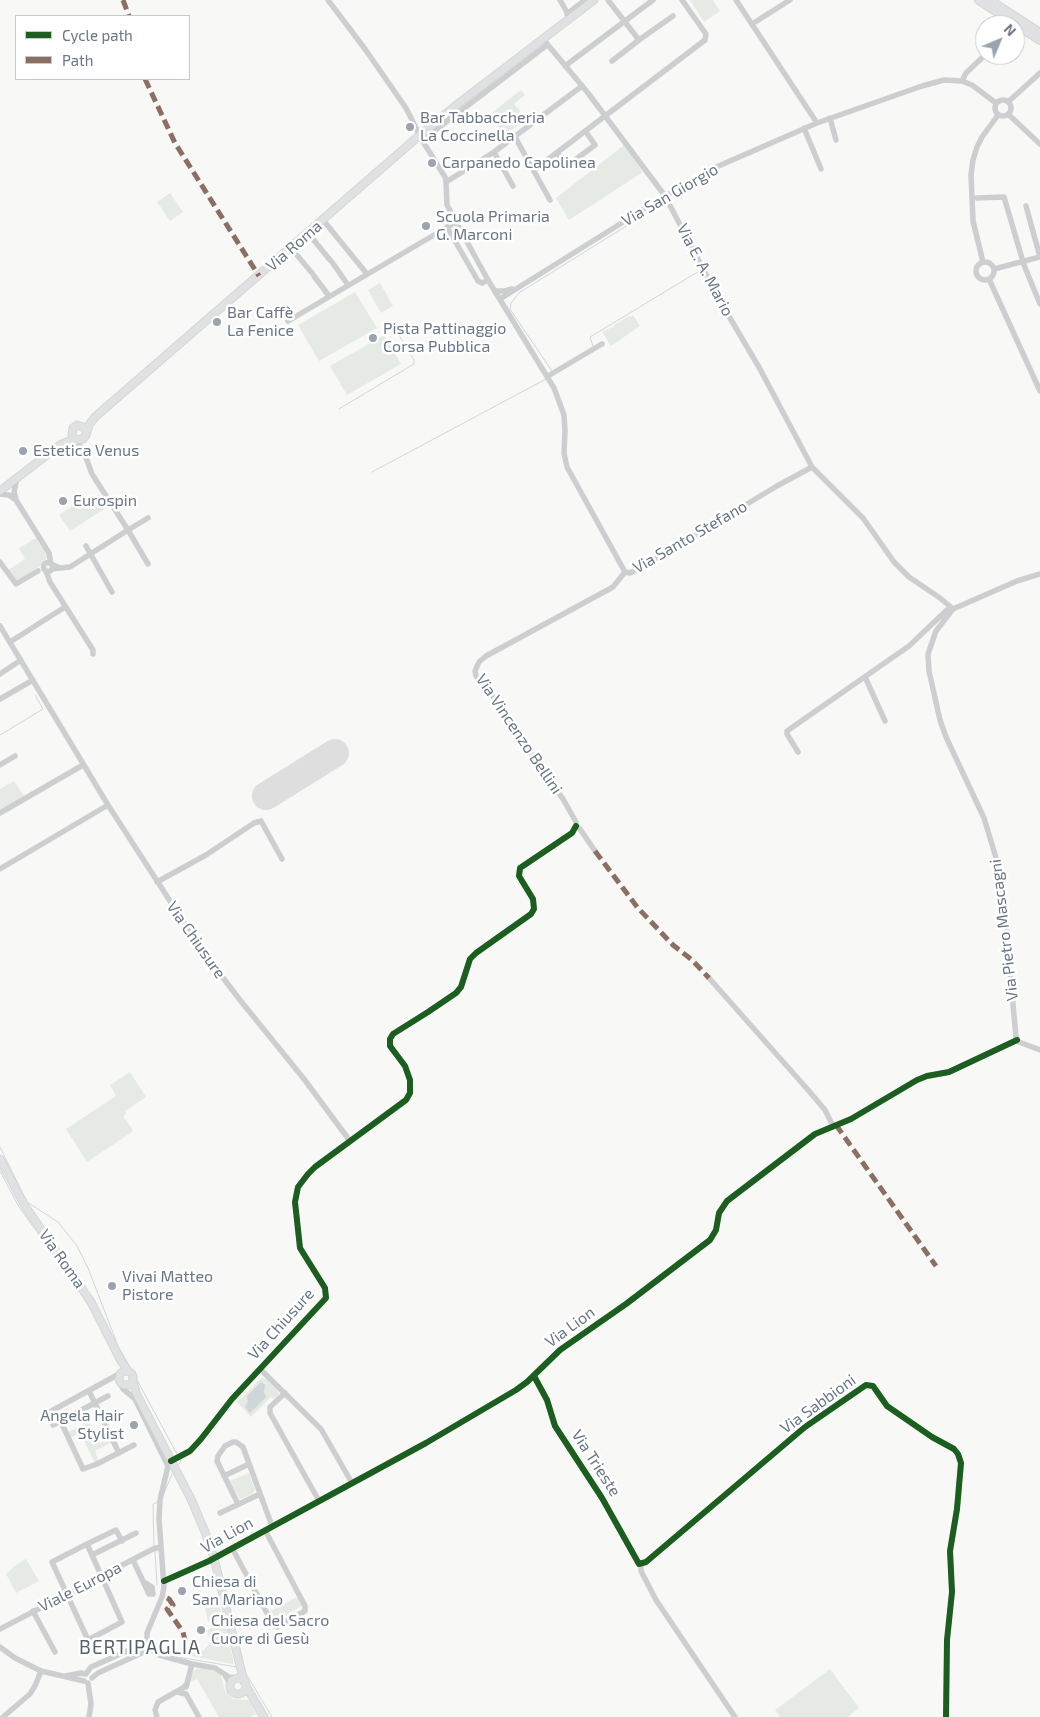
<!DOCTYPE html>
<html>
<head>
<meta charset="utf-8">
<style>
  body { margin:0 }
  #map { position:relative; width:1040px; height:1717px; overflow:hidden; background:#f8f8f7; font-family:"Exo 2",sans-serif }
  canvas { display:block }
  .legend { position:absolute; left:15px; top:15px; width:175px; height:65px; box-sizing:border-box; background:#fff; border:1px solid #c3c9cf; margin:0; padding:6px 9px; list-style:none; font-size:15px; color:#697787 }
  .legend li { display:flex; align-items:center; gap:10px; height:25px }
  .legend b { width:25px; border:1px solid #c3c9cf }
  .north { position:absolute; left:975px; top:15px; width:50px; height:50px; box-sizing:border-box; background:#fff; border:1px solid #c3c9cf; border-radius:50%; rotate:45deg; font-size:14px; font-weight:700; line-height:20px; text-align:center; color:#697787 }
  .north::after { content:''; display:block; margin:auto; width:18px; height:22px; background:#9ba4ae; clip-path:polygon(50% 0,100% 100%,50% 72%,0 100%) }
</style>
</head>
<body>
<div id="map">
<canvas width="1040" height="1717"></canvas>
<ul class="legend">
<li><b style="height:6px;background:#1b5e20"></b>Cycle path</li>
<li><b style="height:6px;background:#8d6e63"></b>Path</li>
</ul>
<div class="north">N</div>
</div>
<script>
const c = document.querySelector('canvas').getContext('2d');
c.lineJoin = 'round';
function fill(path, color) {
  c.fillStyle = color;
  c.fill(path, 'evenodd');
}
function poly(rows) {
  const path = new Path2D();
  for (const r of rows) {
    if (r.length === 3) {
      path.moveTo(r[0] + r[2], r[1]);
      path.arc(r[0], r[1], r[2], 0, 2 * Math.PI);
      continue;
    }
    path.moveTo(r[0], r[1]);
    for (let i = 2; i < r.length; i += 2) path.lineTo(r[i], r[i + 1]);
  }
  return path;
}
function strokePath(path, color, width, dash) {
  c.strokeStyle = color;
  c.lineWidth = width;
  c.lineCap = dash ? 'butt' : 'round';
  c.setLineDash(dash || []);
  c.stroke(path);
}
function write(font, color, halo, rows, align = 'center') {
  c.font = font + ' "Exo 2",sans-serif';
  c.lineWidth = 5;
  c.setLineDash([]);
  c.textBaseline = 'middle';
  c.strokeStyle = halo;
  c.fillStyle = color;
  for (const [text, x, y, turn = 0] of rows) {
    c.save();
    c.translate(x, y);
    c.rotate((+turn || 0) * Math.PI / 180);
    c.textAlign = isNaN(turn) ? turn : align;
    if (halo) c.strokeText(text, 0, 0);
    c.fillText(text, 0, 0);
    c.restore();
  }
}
const green = poly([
  [690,0,713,0,720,11,704,22],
  [521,90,525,95,514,104,527,119,505,135,489,115],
  [624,145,643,172,569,220,556,198],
  [170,193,183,212,170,221,157,202],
  [380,283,393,306,381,313,368,290],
  [355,292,377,328,319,361,298,325],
  [633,315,640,326,611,346,602,332,612,327,613,328,614,325,629,316,630,317],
  [384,335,401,364,347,395,330,366],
  [99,494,106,508,70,531,59,515,86,497,89,501],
  [36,538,47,555,46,559,39,567,17,581,8,570,25,559,19,548],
  [14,781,24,796,0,810,0,789],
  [130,1072,146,1097,125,1111,126,1114,123,1116,133,1130,132,1132,87,1162,66,1129,116,1096,110,1085],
  [261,1378,266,1379,278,1391,279,1394,274,1399,271,1397,251,1417,236,1401,240,1400],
  [84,1411,100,1443,111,1438,113,1442,95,1451,99,1461,95,1463,80,1433,69,1438,66,1433,85,1424,80,1413],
  [249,1473,255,1490,252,1494,240,1499,230,1481],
  [26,1559,39,1581,16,1593,6,1574,17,1564],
  [297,1597,302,1606,274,1622,269,1612],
  [218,1599,222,1618,208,1622,204,1603],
  [225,1625,233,1659,233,1664,181,1654,182,1644,188,1643,190,1648,195,1651,204,1650,209,1644,210,1639,207,1632,209,1629],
  [196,1669,203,1669,220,1672,225,1691,233,1699,249,1700,256,1714,250,1717,219,1717,197,1679,189,1683,192,1674],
  [830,1669,859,1708,848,1717,780,1717,775,1710]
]);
const water = poly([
  [261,1382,265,1385,264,1392,266,1397,250,1413,245,1407,248,1401,247,1396]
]);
const stream = poly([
  [593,346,590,337,701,270],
  [552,371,510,309,511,303,520,292,530,286,660,205],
  [339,409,414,364,414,360,391,322],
  [372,472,546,379],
  [0,735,43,709,35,695],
  [0,1147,27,1202,58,1222,77,1246,88,1268,118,1346,130,1367],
  [0,1171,19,1207,74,1283],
  [80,1292,87,1303],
  [137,1380,177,1454],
  [177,1466,181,1461,180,1460],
  [164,1493,173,1472],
  [154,1547,153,1504,158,1502],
  [155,1551,157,1585],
  [172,1656,237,1667],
  [245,1672,272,1717]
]);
const runway = poly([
  [266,796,335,753]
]);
const minor = poly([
  [328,0,365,49,406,108,422,140,445,177,446,182,447,205,456,222,488,280,554,388,564,415,565,431,564,453,567,467,625,572],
  [560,0,569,16],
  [608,0,639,40,673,16],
  [736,0,817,123],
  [567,14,585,0],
  [752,24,790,0],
  [543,39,588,93,665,196,720,301,760,369,812,467,863,518,894,562,909,577,940,598,953,609],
  [612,61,639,40],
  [565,66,653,0],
  [962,81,966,73,985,55],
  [1003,108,8],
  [1008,102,1040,73],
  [1008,114,1040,144],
  [830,118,836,140],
  [804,128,821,169],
  [420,135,429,135,547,45],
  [515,137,550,200],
  [494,152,513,186],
  [557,153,567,166,595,145,586,132],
  [534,170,705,40,706,34,682,0],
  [446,182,494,152,582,86],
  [977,198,1004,197,1024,265,1040,304],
  [1026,206,1040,257],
  [323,220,367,274],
  [447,227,478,281,482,283,488,280],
  [308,233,330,260],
  [291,248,312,273],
  [332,262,348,285],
  [983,262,973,221,971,175,973,160,977,147,982,137,998,115],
  [985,271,9],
  [994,269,1040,257],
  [314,276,329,296],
  [989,279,1040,391],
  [495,291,505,291,512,289],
  [500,299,652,204,714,168,817,123,922,86,944,80,962,81,972,85,996,103],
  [288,321,456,222],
  [548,376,602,344],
  [17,478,14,492,16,500,49,553,51,564,60,568,52,569],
  [0,494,9,495,16,500],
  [148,518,128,530,148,564],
  [86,546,112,592],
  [0,562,16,584,38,571],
  [48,567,4.5],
  [60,568,70,567,128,530,92,474,85,455,76,440],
  [46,571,50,582,93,650,93,654],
  [625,572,630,573,649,563,777,486,812,467],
  [1040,574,1017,581,953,609,936,631,928,654,929,671,940,720,946,737,984,818,997,861,1004,907,1016,1037,1019,1042,1040,1050],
  [0,626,108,805,201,949,240,1000,304,1079,350,1141],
  [10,642,65,607],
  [0,674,21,660],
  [865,677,885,721],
  [0,699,33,680],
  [798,752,787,734,787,731,909,646,950,607],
  [0,765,15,756],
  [0,813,83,765],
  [595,851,580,829,576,826,576,822,563,799,545,775,496,700,476,676,475,671,479,662,486,656,613,587,625,572],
  [0,869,108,805],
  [157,882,206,855,254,823,261,821,282,859],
  [709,978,809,1091,825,1110,833,1126],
  [260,1369,321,1429,352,1483],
  [534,1376,547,1400,555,1426,602,1498,639,1564,646,1562,805,1427,866,1385,873,1386,887,1406,932,1437,954,1449,958,1454,961,1463,957,1509,950,1551,952,1592,947,1640,946,1717],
  [121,1384,123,1389,134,1398,138,1405,168,1466,160,1500,159,1519,164,1587,162,1597,147,1633,147,1641],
  [89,1391,119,1453],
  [285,1393,270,1407,270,1413,319,1501],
  [46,1414,119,1374],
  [61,1422,83,1469,97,1464,134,1445],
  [53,1425,108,1396],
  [171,1461,190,1451,201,1439,232,1399,326,1298,325,1288,300,1248,295,1202,298,1187,308,1174,315,1167,406,1100,410,1093,410,1080,405,1066,390,1046,390,1039,393,1034,428,1012,456,993,461,987,470,959,476,953,531,914,534,909,533,899,519,876,520,868,572,833,576,826],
  [224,1476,249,1464],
  [238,1504,217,1461,218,1456,225,1446,233,1442,236,1442,243,1447,272,1526],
  [220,1513,260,1494],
  [87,1544,122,1622,88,1640,52,1562,87,1544,116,1530,122,1541],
  [232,1548,274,1626,277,1627,305,1611,305,1606,265,1530],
  [92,1555,136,1533],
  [133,1560,149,1594,153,1594],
  [641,1564,641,1571,656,1600,735,1717],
  [164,1581,209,1561,426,1443,516,1390,527,1382,560,1350,626,1304,710,1240,716,1230,719,1213,727,1201,815,1134,851,1119,917,1080,927,1076,949,1072,1017,1040],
  [144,1582,152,1587,153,1594],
  [33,1611,55,1652],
  [0,1629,153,1549,160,1547],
  [0,1647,15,1658,41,1671,84,1681],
  [151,1649,159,1655,192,1664,215,1668,229,1677,236,1678],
  [86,1674,91,1667,143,1644],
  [225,1675,230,1684],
  [65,1676,81,1673,85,1674],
  [92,1678,98,1673,146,1651],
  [88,1683,91,1704,89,1717],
  [186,1687,192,1664],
  [177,1692,186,1694,199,1717],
  [3,1717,30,1694,35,1686,41,1671],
  [157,1717,155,1710,158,1702,183,1688,187,1684]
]);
const major = poly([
  [86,430,83,427,77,425,73,428,72,435,76,440,83,439,86,435,89,425,95,417,420,135,459,103,594,0],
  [0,491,60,445,74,439],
  [0,1159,25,1206,91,1302,121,1361,128,1371],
  [126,1378,7],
  [133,1380,136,1393,191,1499,205,1532,214,1558,244,1682],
  [238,1686,8],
  [246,1686,264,1717]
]);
const highway = poly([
  [979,0,1040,40],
  [989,0,1040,33]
]);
const quiet = poly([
  [123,0,129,16],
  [145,79,175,143,259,276],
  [595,851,638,908,673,945,692,960,709,978],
  [836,1125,936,1266],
  [167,1598,169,1599,173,1605,167,1609,183,1632,186,1644]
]);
const cycleway = poly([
  [534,1376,547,1400,555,1426,602,1498,639,1564,646,1562,805,1427,866,1385,873,1386,887,1406,932,1437,954,1449,958,1454,961,1463,957,1509,950,1551,952,1592,947,1640,946,1717],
  [171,1461,190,1451,201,1439,232,1399,326,1298,325,1288,300,1248,295,1202,298,1187,308,1174,315,1167,406,1100,410,1093,410,1080,405,1066,390,1046,390,1039,393,1034,428,1012,456,993,461,987,470,959,476,953,531,914,534,909,533,899,519,876,520,868,572,833,576,826],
  [164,1581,209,1561,426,1443,516,1390,527,1382,560,1350,626,1304,710,1240,716,1230,719,1213,727,1201,815,1134,851,1119,917,1080,927,1076,949,1072,1017,1040]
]);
const markers = [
  [410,127,5,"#9ba4ae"],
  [432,163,5,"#9ba4ae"],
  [426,226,5,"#9ba4ae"],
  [217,322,5,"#9ba4ae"],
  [373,338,5,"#9ba4ae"],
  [23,451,5,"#9ba4ae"],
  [63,501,5,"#9ba4ae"],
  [112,1286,5,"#9ba4ae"],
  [134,1425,5,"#9ba4ae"],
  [182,1591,5,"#9ba4ae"],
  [201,1630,5,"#9ba4ae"]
];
const poiNames = [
  ["Bar Tabbaccheria",420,118],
  ["La Coccinella",420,136],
  ["Carpanedo Capolinea",442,163],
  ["Scuola Primaria",436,217],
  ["G. Marconi",436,235],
  ["Bar Caffè",227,313],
  ["La Fenice",227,331],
  ["Pista Pattinaggio",383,329],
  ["Corsa Pubblica",383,347],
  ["Estetica Venus",33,451],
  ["Eurospin",73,501],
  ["Vivai Matteo",122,1277],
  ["Pistore",122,1295],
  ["Angela Hair",124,1416,"right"],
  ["Stylist",124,1434,"right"],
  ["Chiesa di",192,1582],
  ["San Mariano",192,1600],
  ["Chiesa del Sacro",211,1621],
  ["Cuore di Gesù",211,1639]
];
const streetNames = [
  ["Via San Giorgio",670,195,-30],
  ["Via Roma",294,246,-41],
  ["Via E. A. Mario",705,270,62],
  ["Via Santo Stefano",690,537,-30],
  ["Via Vincenzo Bellini",519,734,56],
  ["Via Pietro Mascagni",1004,930,-97],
  ["Via Chiusure",196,940,55],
  ["Via Roma",62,1259,55],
  ["Via Chiusure",281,1324,-48],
  ["Via Lion",570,1327,-36],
  ["Via Sabbioni",818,1404,-36],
  ["Via Trieste",596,1463,57],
  ["Via Lion",227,1535,-29],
  ["Viale Europa",80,1587,-27]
];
const quarterNames = [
  ["BERTIPAGLIA",140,1648]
];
fill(green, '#e6eae5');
fill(water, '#cfd5d9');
strokePath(stream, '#cfd5d9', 1);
strokePath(runway, '#dedede', 28);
strokePath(major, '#d5d6d6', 9);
strokePath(highway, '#d5d5d6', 10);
strokePath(minor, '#cdcecf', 5.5);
strokePath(major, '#e0e1e2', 7);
strokePath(highway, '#e0e1e2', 8);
strokePath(quiet, '#8d6e63', 5, [10, 5]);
strokePath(cycleway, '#1b5e20', 6);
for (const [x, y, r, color] of markers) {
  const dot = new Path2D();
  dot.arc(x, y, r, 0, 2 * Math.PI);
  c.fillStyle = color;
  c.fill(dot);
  strokePath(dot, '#fff', 2);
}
write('16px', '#697787', '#fff', poiNames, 'left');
write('16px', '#697787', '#fff', streetNames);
c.letterSpacing = '1px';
write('19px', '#56616c', '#fff', quarterNames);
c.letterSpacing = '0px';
</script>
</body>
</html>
